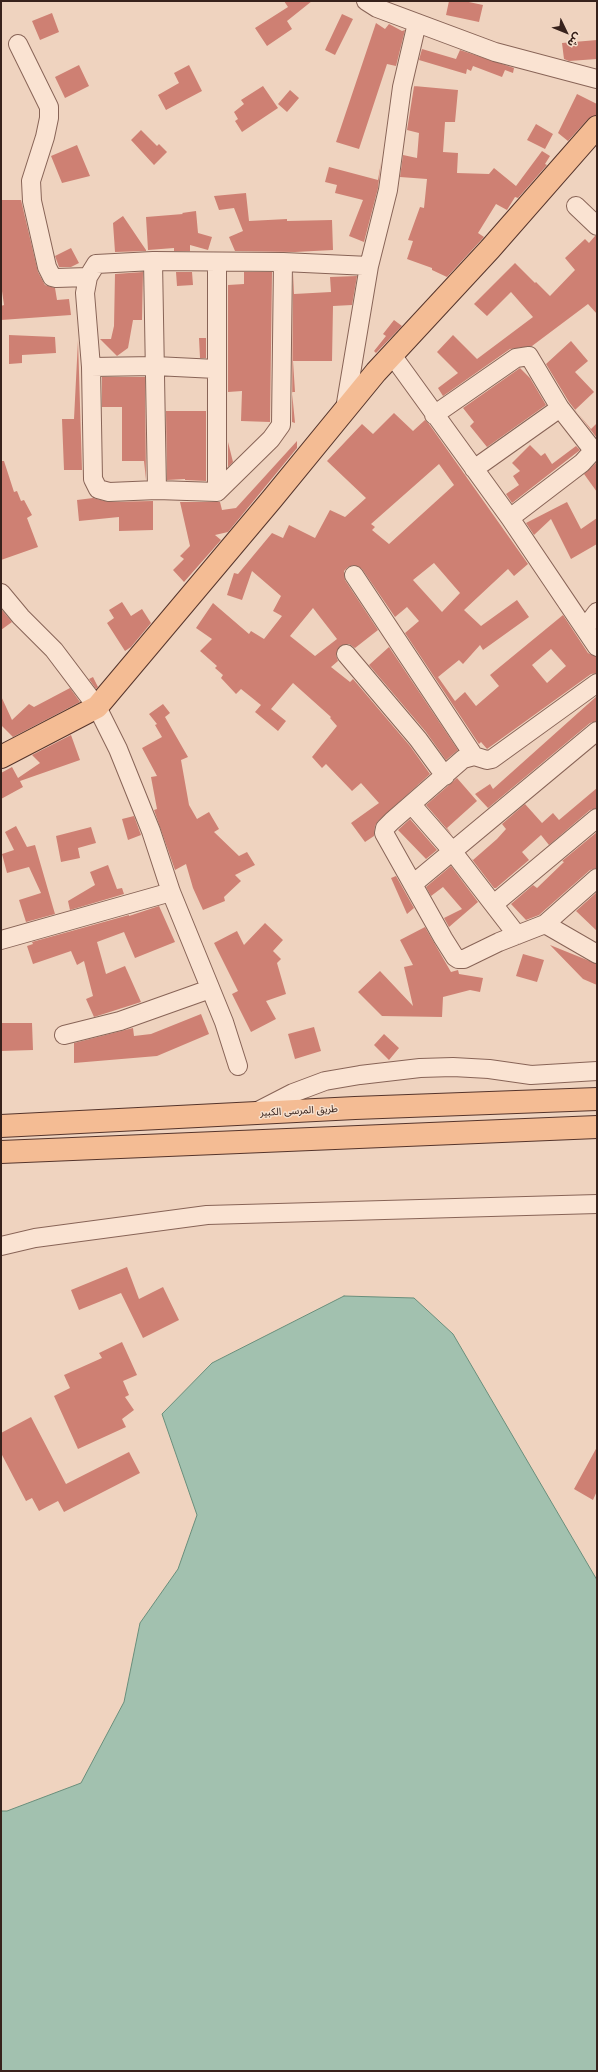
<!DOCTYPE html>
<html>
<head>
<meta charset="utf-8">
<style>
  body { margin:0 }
  #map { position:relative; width:598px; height:2072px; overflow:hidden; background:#efd3bf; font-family:"Libre Baskerville","Noto Sans Arabic",serif }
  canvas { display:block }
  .frame { position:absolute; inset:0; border:2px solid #37221c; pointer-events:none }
  .north { position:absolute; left:546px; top:12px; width:40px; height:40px; -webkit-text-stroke:3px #f6e0ce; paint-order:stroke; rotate:133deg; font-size:11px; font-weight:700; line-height:16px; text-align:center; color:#37221c }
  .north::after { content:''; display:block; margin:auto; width:14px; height:18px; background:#37221c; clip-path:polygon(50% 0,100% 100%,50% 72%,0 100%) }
</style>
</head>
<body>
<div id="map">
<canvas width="598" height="2072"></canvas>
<div class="frame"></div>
<div class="north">ش</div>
</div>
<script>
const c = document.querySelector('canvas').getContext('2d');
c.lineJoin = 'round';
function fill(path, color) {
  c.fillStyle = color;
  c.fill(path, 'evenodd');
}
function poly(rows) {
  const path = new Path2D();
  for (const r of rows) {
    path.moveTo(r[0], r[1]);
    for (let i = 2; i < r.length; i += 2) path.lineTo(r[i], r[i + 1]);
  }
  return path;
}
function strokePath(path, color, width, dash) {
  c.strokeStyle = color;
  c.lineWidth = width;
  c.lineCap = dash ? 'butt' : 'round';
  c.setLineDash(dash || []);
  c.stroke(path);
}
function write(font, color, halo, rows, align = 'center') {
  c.font = font + ' "Libre Baskerville","Noto Sans Arabic",serif';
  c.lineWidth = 3;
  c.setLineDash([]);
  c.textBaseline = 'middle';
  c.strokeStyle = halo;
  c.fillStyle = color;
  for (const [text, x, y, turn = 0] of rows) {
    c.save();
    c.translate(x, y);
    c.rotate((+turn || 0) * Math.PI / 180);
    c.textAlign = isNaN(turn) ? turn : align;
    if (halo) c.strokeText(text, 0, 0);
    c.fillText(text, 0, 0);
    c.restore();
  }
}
const water = poly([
  [344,1296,414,1298,453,1334,597,1580,597,2071,1,2071,1,1811,7,1811,81,1783,124,1702,140,1623,178,1569,197,1515,162,1414,212,1363,344,1296]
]);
const building = poly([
  [284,1,312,1,287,21,292,29,267,46,255,28,288,7],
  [449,1,464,1,483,5,479,22,446,15],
  [52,13,59,32,40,40,32,21],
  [342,14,353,19,335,55,325,50],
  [376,23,385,29,389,24,402,31,405,30,396,66,387,64,359,149,336,142],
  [597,40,597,59,569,61,564,59,562,43],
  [422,49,456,59,460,50,514,68,513,73,505,70,502,77,473,66,471,71,467,69,466,74,419,60],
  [79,65,89,86,65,98,55,77],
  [189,65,202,91,166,110,158,95,179,83,174,73],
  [416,74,414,86,458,90,455,122,445,122,443,152,458,153,457,173,489,174,494,168,516,186,542,151,550,156,545,164,547,165,518,198,515,197,507,210,496,204,478,233,484,237,447,277,432,270,432,268,407,259,413,241,408,240,420,207,424,208,427,179,400,177,403,155,417,158,419,133,407,130],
  [263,86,278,108,242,132,235,121,238,119,234,112,244,104,241,100],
  [290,90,299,98,287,112,278,104],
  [577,94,597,104,597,115,588,119,568,141,558,133],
  [536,124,553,134,545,149,527,140],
  [141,130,157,146,159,144,167,152,154,165,131,140],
  [77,145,90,176,62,183,51,156],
  [381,162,378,188,364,242,349,236,363,200,335,193,337,185,325,182,329,167,378,180],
  [246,193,249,221,287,219,287,221,332,220,333,250,295,252,235,251,229,237,243,231,234,208,219,210,214,196],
  [1,200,21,200,38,272,45,285,55,288,57,300,69,299,71,315,1,320,1,306,4,305,1,284],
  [196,211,198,233,212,237,208,250,190,245,190,251,174,251,174,248,148,250,146,217,183,214,182,213],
  [123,216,146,250,146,251,115,252,113,223],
  [595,236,597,236,597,314,588,304,532,346,510,349,443,396,438,388,458,373,437,352,453,335,477,359,533,317,511,292,487,316,474,304,515,263,535,283,536,282,550,296,575,270,565,258,585,239,589,243],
  [71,248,79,263,71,267,59,267,55,256],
  [143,272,142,320,133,320,128,348,117,356,100,339,111,339,114,326,115,274],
  [176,272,192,272,193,285,177,286],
  [244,272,272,272,270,422,241,421,242,391,228,392,228,285,244,284],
  [293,273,294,294,331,292,330,277,357,276,352,305,333,306,332,361,293,361,295,392,292,392,295,423,292,422],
  [394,320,402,326,376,353,374,351,386,336,383,334],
  [9,335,55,337,56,353,22,355,22,363,9,364],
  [199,338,206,338,206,358,200,358],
  [78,340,82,470,64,470,62,419,74,419],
  [571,341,588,361,575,372,594,392,575,410,591,429,597,423,597,438,569,402,546,364],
  [520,368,530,378,546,405,487,447,470,426,474,422,463,408],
  [102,377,145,377,146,480,144,461,122,461,122,407,102,407],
  [166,411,206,411,206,481,185,480,185,479,167,480],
  [394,413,413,431,425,420,429,424,528,564,514,576,508,569,464,610,481,626,517,600,529,617,483,650,480,645,463,664,459,660,438,677,455,701,465,692,476,706,499,686,490,675,563,615,588,653,597,657,597,673,591,674,487,749,481,742,479,744,405,633,419,621,407,607,395,617,362,569,354,565,348,567,344,571,345,580,378,630,355,648,349,644,340,646,336,655,338,661,331,667,350,682,353,679,410,746,430,774,378,821,375,826,374,836,365,842,351,823,379,803,361,783,352,791,326,764,322,768,312,757,337,726,330,718,331,717,293,683,271,709,286,721,278,731,255,712,261,705,241,689,236,694,221,678,223,675,215,668,217,666,200,651,212,639,196,628,213,603,249,634,251,631,264,639,282,616,273,611,281,596,252,571,242,600,227,595,234,573,238,574,272,533,283,538,289,525,315,538,330,510,345,517,366,498,327,461,362,424,373,434],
  [439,464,454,485,389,544,372,530,375,527,371,524],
  [434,563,460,593,442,612,413,580],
  [313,608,337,639,315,656,290,636],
  [551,649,566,666,547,683,532,665],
  [297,441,297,448,228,532,215,535,221,540,184,582,173,570,184,559,180,556,190,546,180,502,220,502,222,510,236,508],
  [228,442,233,462,228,467],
  [530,445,541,456,545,453,552,464,576,446,580,450,512,503,506,494,519,485,513,476,520,471,512,463],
  [1,461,4,461,14,492,17,491,21,501,24,500,32,515,27,518,38,547,1,560],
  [597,462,597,492,584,474],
  [93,498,109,502,153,501,153,530,119,531,119,517,79,521,77,500],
  [567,502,581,529,597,518,597,544,571,559,551,519,534,535,526,523],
  [122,602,131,616,142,609,151,623,131,647,125,651,107,623,114,618,109,610],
  [1,609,12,622,1,630],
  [389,647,458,750,446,760,426,732,369,665],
  [93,677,98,687,96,689,89,679],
  [70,688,80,702,13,737,1,725,1,696,12,720,29,704,34,707],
  [597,696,597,721,590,723,488,808,475,794,490,784,493,789],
  [163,704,170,713,165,717,188,757,181,760,189,805,197,819,209,812,219,829,214,832,239,856,247,852,255,865,235,875,241,881,224,897,225,901,203,910,193,888,186,864,175,870,154,810,157,809,151,777,157,776,142,748,162,737,155,725,157,724,149,714],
  [71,735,80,760,20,781,23,787,1,799,1,773,12,767,18,778,40,763,32,755],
  [457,778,477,801,447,828,452,835,426,805],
  [597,788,597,808,590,810,549,845,541,835,522,852,529,860,496,888,494,888,471,858,473,860,497,839,506,829,502,824,525,804,542,823,553,813,559,820],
  [134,816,141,835,128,840,122,819],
  [410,819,437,850,426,859,398,830],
  [16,826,27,847,35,845,55,914,26,922,19,900,41,893,29,867,7,873,2,854,14,850,5,832],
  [91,827,96,843,78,848,80,858,61,862,56,836],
  [597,832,597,868,590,870,539,915,526,920,511,904,533,885,537,888,564,862,562,861],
  [108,865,117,889,122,888,124,894,70,910,68,901,95,885,90,872],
  [451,866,478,902,449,927,444,918,462,909,443,887,431,896,426,887],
  [396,876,414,908,407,914,391,878],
  [597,892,597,931,576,911],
  [159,906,175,942,135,958,124,932,97,942,106,974,125,966,141,1002,94,1017,86,999,93,996,84,961,77,965,71,951,33,964,27,946,33,944,32,942,129,915,129,916],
  [265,923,283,940,273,951,281,959,277,963,286,994,266,1001,276,1019,251,1032,232,994,238,991,214,943,237,931,244,945],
  [425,927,451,972,458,970,459,974,483,978,480,992,470,990,443,997,442,1017,382,1016,358,992,380,971,413,1006,404,967,413,965,400,940],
  [550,945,597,964,597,985,583,979],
  [523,954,544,960,537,982,516,976],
  [201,1014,209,1034,157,1056,74,1063,74,1043,133,1028,134,1036,151,1034],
  [1,1023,32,1023,33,1050,1,1051],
  [314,1027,321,1051,295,1059,288,1034],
  [384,1034,399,1048,389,1060,374,1045],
  [127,1267,139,1299,163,1287,179,1320,143,1338,121,1293,79,1310,71,1290],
  [122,1342,137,1375,123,1381,129,1395,125,1397,134,1410,122,1419,126,1427,78,1449,54,1396,70,1388,64,1375,102,1358,99,1353],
  [31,1417,66,1484,129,1452,140,1473,64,1512,58,1501,39,1511,32,1498,26,1501,1,1453,1,1433],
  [597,1447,597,1491,593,1500,574,1489]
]);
const minor = poly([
  [366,1,377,8,495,52,597,79],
  [18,44,49,107,49,118,45,137,31,181,32,201,47,267,52,277,56,278,88,277],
  [576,206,597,226],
  [153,261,157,490],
  [283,262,281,425,271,439,217,492,157,490,109,492,98,489,93,479,91,367,85,293,88,277,96,264,153,261,283,262,369,266],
  [392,355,510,518,597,647],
  [91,367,155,366,216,369],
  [345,409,369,266,388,190,402,87,417,23],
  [434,415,516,358,529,356,560,408,589,445,592,452,582,463,510,518],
  [474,469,560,408],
  [217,492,217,262],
  [354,575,474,756],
  [1,593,21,617,54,650,97,707,118,749,151,831,171,892,224,1022,238,1066],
  [585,628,597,612],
  [346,654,418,739,445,776],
  [597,683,492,759,487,760,474,756,463,759,392,821,385,828,384,833,443,938,455,957,458,959,464,959,499,942,545,924,597,878],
  [412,805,453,852,517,935],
  [413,884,597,731],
  [494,904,597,818],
  [545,924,597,954],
  [1,940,171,892],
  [64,1035,120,1021,210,989],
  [256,1112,293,1093,325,1081,360,1075,420,1068,453,1067,489,1069,531,1075,597,1071],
  [1,1246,35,1238,207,1215,597,1204]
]);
const major = poly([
  [1,757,97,707,272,499,376,372,490,249,597,127],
  [1,1126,355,1108,597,1099],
  [1,1152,597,1127]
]);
const streetNames = [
  ["طريق المرسى الكبير",299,1111,-3]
];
fill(water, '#a2c1af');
strokePath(water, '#698e7b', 1);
fill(building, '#ce8073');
strokePath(minor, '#886457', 20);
strokePath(major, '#55342b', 24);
strokePath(minor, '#fae3d2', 18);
strokePath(major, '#f4bc94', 22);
write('10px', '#37221c', '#f6e0ce', streetNames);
</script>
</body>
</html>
